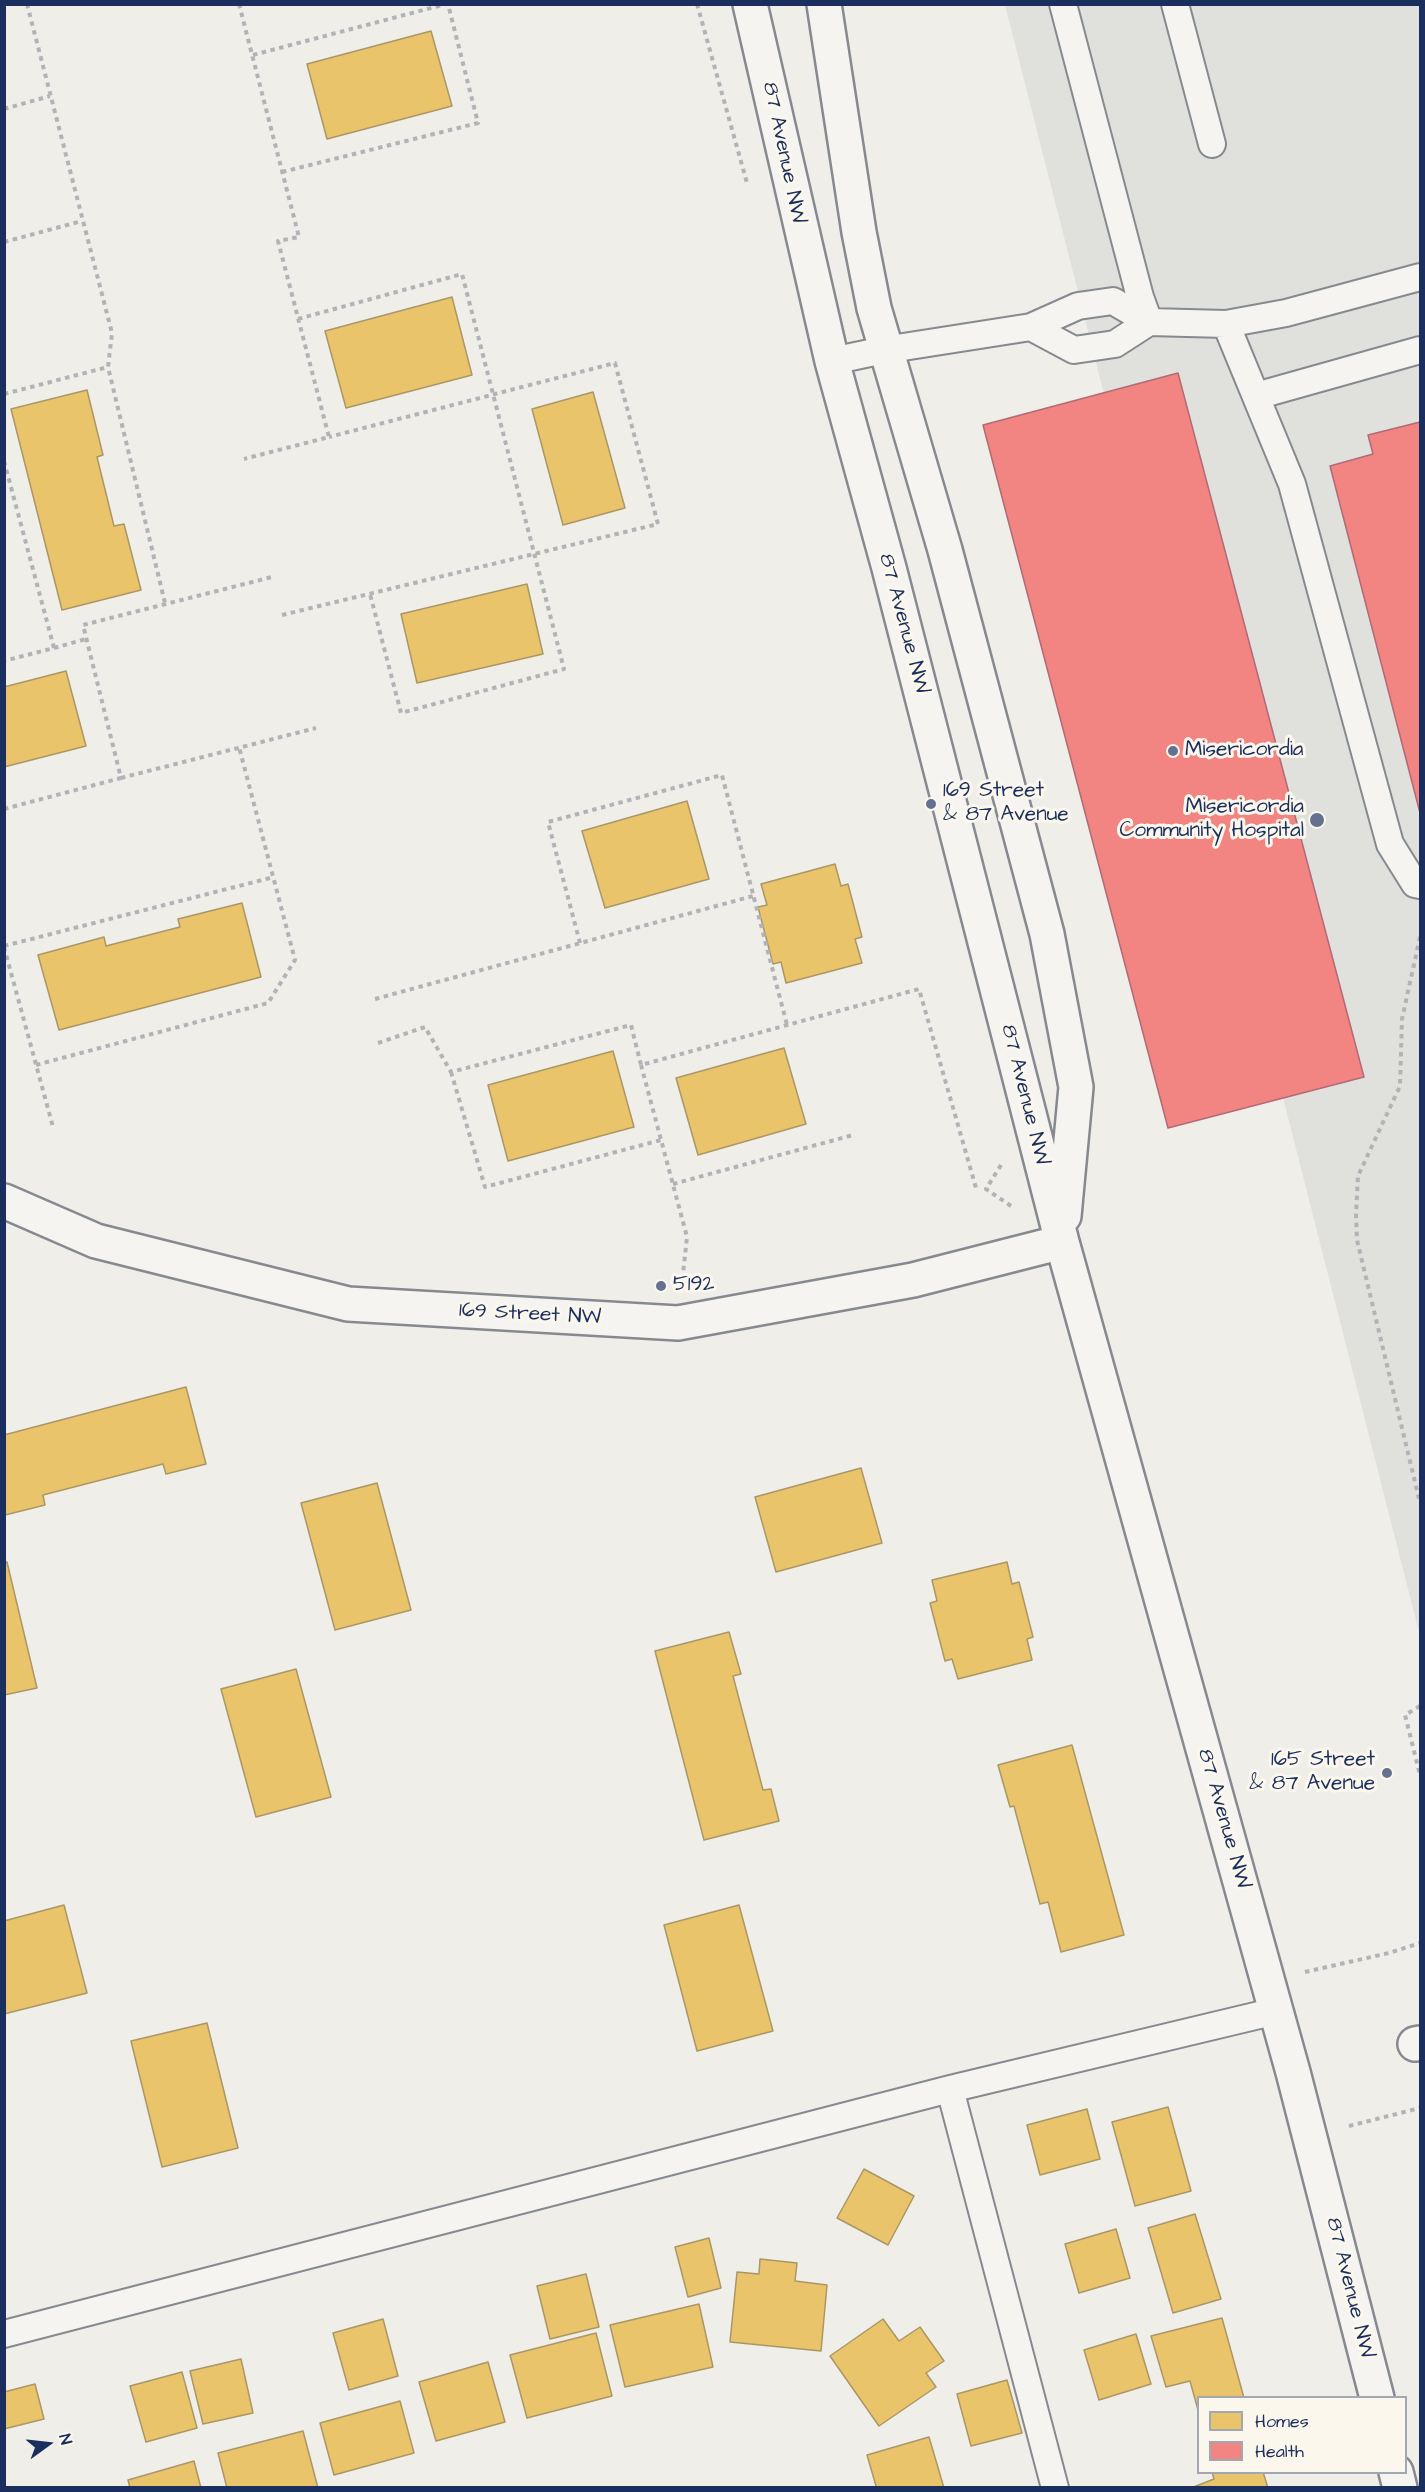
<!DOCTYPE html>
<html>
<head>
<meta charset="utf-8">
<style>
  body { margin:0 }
  #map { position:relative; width:1425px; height:2492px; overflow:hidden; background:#efeee9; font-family:"Architects Daughter",sans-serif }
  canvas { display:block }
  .frame { position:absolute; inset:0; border:6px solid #1b2f5e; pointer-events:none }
  .legend { position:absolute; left:1197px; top:2396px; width:210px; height:78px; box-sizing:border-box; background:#fbf7ec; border:2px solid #a1a7b3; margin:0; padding:8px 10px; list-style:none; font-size:18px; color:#1b2f5e }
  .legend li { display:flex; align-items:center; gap:12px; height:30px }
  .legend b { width:30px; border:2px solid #a1a7b3 }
  .north { position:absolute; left:18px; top:2414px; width:60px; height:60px; -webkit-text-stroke:4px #fbf7ec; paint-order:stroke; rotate:75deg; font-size:16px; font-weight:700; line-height:24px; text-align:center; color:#1b2f5e }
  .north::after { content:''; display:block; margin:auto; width:21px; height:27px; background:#1b2f5e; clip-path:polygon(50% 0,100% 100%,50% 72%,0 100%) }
</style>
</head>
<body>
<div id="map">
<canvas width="1425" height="2492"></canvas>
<div class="frame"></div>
<ul class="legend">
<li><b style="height:16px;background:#e9c46a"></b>Homes</li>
<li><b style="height:16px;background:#f28482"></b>Health</li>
</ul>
<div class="north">N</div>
</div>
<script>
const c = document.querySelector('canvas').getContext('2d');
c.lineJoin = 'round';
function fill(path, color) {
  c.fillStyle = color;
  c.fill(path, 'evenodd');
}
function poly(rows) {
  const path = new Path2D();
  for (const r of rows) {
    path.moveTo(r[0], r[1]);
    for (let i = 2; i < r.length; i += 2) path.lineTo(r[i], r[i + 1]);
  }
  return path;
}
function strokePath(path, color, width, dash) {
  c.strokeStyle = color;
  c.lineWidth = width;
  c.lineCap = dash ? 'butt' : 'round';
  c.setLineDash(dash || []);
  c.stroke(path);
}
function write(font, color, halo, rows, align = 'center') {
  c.font = font + ' "Architects Daughter",sans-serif';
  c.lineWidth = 6;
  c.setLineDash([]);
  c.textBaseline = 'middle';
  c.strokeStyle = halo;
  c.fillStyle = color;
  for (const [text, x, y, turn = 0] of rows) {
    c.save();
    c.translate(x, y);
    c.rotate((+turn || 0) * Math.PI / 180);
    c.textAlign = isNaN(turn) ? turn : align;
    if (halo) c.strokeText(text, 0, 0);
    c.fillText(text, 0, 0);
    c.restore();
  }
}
const built = poly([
  [1005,5,1420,5,1420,1636]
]);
const homes = poly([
  [431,31,452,106,327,139,307,64,431,31],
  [452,297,472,375,346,408,325,331,452,297],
  [87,390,103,455,97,457,114,526,124,524,141,590,62,610,11,409,87,390],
  [593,392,625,508,563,525,532,409,593,392],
  [527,584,543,654,417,683,401,614,527,584],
  [66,671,86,746,4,767,4,687,66,671],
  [687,801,709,879,605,908,582,831,687,801],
  [835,864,841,886,848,884,862,937,855,939,862,963,786,983,781,962,773,964,758,907,767,905,761,884,835,864],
  [242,903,261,977,59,1030,38,955,104,937,106,946,180,927,178,919,242,903],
  [784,1048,806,1124,698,1155,676,1078,784,1048],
  [613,1051,634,1127,508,1161,488,1085,613,1051],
  [186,1387,206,1464,166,1474,163,1464,43,1495,45,1505,5,1515,4,1435,186,1387],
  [861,1468,882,1543,776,1572,755,1497,861,1468],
  [377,1483,411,1610,335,1630,301,1503,377,1483],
  [7,1562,37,1688,4,1695,4,1563,7,1562],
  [1007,1562,1012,1584,1019,1582,1033,1637,1027,1639,1032,1660,958,1679,952,1659,945,1661,930,1603,937,1601,932,1580,1007,1562],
  [729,1632,741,1674,733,1676,763,1790,771,1789,779,1821,704,1840,655,1651,729,1632],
  [296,1669,331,1797,256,1817,221,1689,296,1669],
  [1072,1745,1124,1935,1061,1952,1048,1902,1040,1904,1014,1806,1010,1807,998,1765,1072,1745],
  [64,1905,87,1993,4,2014,4,1921,64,1905],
  [739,1905,773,2031,697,2051,664,1925,739,1905],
  [207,2023,238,2148,162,2167,131,2041,207,2023],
  [1168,2107,1191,2191,1135,2206,1112,2122,1168,2107],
  [1087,2109,1100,2159,1040,2175,1027,2125,1087,2109],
  [864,2169,914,2196,888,2245,837,2218,864,2169],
  [1195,2214,1221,2299,1173,2313,1148,2228,1195,2214],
  [1116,2229,1130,2278,1079,2293,1065,2244,1116,2229],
  [709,2238,721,2288,688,2297,675,2247,709,2238],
  [760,2259,797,2263,795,2281,827,2285,821,2351,730,2342,737,2272,759,2274,760,2259],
  [586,2274,599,2327,550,2339,537,2286,586,2274],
  [699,2304,713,2367,625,2387,610,2325,699,2304],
  [1222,2318,1244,2398,1198,2398,1198,2410,1190,2381,1166,2387,1151,2336,1222,2318],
  [383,2319,398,2376,349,2390,333,2333,383,2319],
  [883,2319,899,2341,920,2327,944,2361,926,2373,936,2387,879,2426,830,2356,883,2319],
  [596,2333,612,2396,527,2418,510,2355,596,2333],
  [1136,2334,1151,2384,1099,2400,1084,2350,1136,2334],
  [241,2359,253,2413,203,2424,190,2371,241,2359],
  [488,2362,505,2422,436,2441,419,2382,488,2362],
  [182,2372,197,2428,146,2442,130,2386,182,2372],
  [1007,2380,1022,2433,971,2446,957,2394,1007,2380],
  [35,2384,44,2419,4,2429,4,2392,35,2384],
  [400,2401,414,2453,334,2475,320,2423,400,2401],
  [303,2431,318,2488,227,2488,218,2453,303,2431],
  [929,2437,944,2488,873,2488,876,2486,867,2455,929,2437],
  [194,2461,201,2488,130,2488,128,2480,194,2461],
  [1212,2472,1263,2472,1268,2488,1191,2488,1214,2479,1212,2472]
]);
const health = poly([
  [1178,373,1364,1077,1168,1128,983,425,1178,373],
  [1420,422,1420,813,1330,466,1373,454,1368,435,1420,422]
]);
const path = poly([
  [27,4,112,333,108,367,165,603],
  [239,4,299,237,278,241,329,437,244,459],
  [697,4,747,183],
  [253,55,446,4],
  [4,109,50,96],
  [282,172,478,123,448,4],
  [4,242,82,221],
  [298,319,462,274,564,669,401,713,370,594],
  [4,394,108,367],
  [4,461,54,648,4,661],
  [282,615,658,524,615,363,329,437],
  [54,648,86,639],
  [121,778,316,728],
  [4,809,121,778,83,625,272,577],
  [1420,937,1402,1019,1400,1086,1358,1176,1356,1215,1357,1240,1420,1503],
  [580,943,548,822,722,775,787,1025],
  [4,946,274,877],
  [4,947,53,1127],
  [375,999,753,896],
  [378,1043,425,1027,451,1072,631,1025,641,1065,919,989,976,1188],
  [36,1065,268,1003,295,960,239,747],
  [641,1065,687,1237,682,1283],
  [451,1072,485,1187,661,1140],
  [1001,1165,986,1189,1011,1206],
  [673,1184,853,1135],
  [1420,1706,1405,1715,1420,1775],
  [1305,1972,1389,1953,1420,1943],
  [1349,2126,1420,2108]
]);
const lane = poly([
  [1063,4,1140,297,1149,322],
  [1175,4,1212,144],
  [1226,324,1292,484,1390,844,1415,884,1420,885],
  [1031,327,1074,350,1115,344,1149,322],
  [832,361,884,350,1031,327,1078,306,1113,301,1149,322,1226,324,1286,313,1420,277],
  [1256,396,1420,350],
  [950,2089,1055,2488],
  [4,2334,950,2089,1276,2011]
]);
const secondary = poly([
  [750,4,832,361,889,568,1062,1242,1293,2072,1377,2398],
  [824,4,859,232,874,308,945,550,1047,934,1076,1087,1064,1216],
  [4,1201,96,1241,348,1304,678,1323,913,1280,1062,1242],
  [1415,2044,1420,2043],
  [1396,2472,1400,2488]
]);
const markers = [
  [1173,751,6,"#65728f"],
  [931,804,6,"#65728f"],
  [1317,820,8,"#65728f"],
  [661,1286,6,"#65728f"],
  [1387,1773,6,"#65728f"]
];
const streetNames = [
  ["87 Avenue NW",783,153,78],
  ["87 Avenue NW",903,624,75],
  ["87 Avenue NW",1024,1095,76],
  ["169 Street NW",530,1315,3],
  ["87 Avenue NW",1223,1819,74],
  ["87 Avenue NW",1349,2288,76]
];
const poiNames = [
  ["Misericordia",1185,751],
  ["169 Street",943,792],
  ["& 87 Avenue",943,816],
  ["Misericordia",1304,808,"right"],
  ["Community Hospital",1304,832,"right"],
  ["5192",673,1286],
  ["165 Street",1375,1761,"right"],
  ["& 87 Avenue",1375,1785,"right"]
];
fill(built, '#e0e0dd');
fill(homes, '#e9c46a');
strokePath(homes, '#ab9766', 1.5);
fill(health, '#f28482');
strokePath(health, '#b26a77', 1.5);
strokePath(lane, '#868a90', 30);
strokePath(secondary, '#868a90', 38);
strokePath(path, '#b2b3b6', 4, [4.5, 4.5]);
strokePath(lane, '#f5f4f0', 26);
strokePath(secondary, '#f5f4f0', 33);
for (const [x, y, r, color] of markers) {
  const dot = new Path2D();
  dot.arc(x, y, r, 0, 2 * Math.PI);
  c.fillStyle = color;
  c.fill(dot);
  strokePath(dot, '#fbf7ec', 2);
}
write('21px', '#1b2f5e', '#fbf7ec', streetNames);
write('21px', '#1b2f5e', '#fbf7ec', poiNames, 'left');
</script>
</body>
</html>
